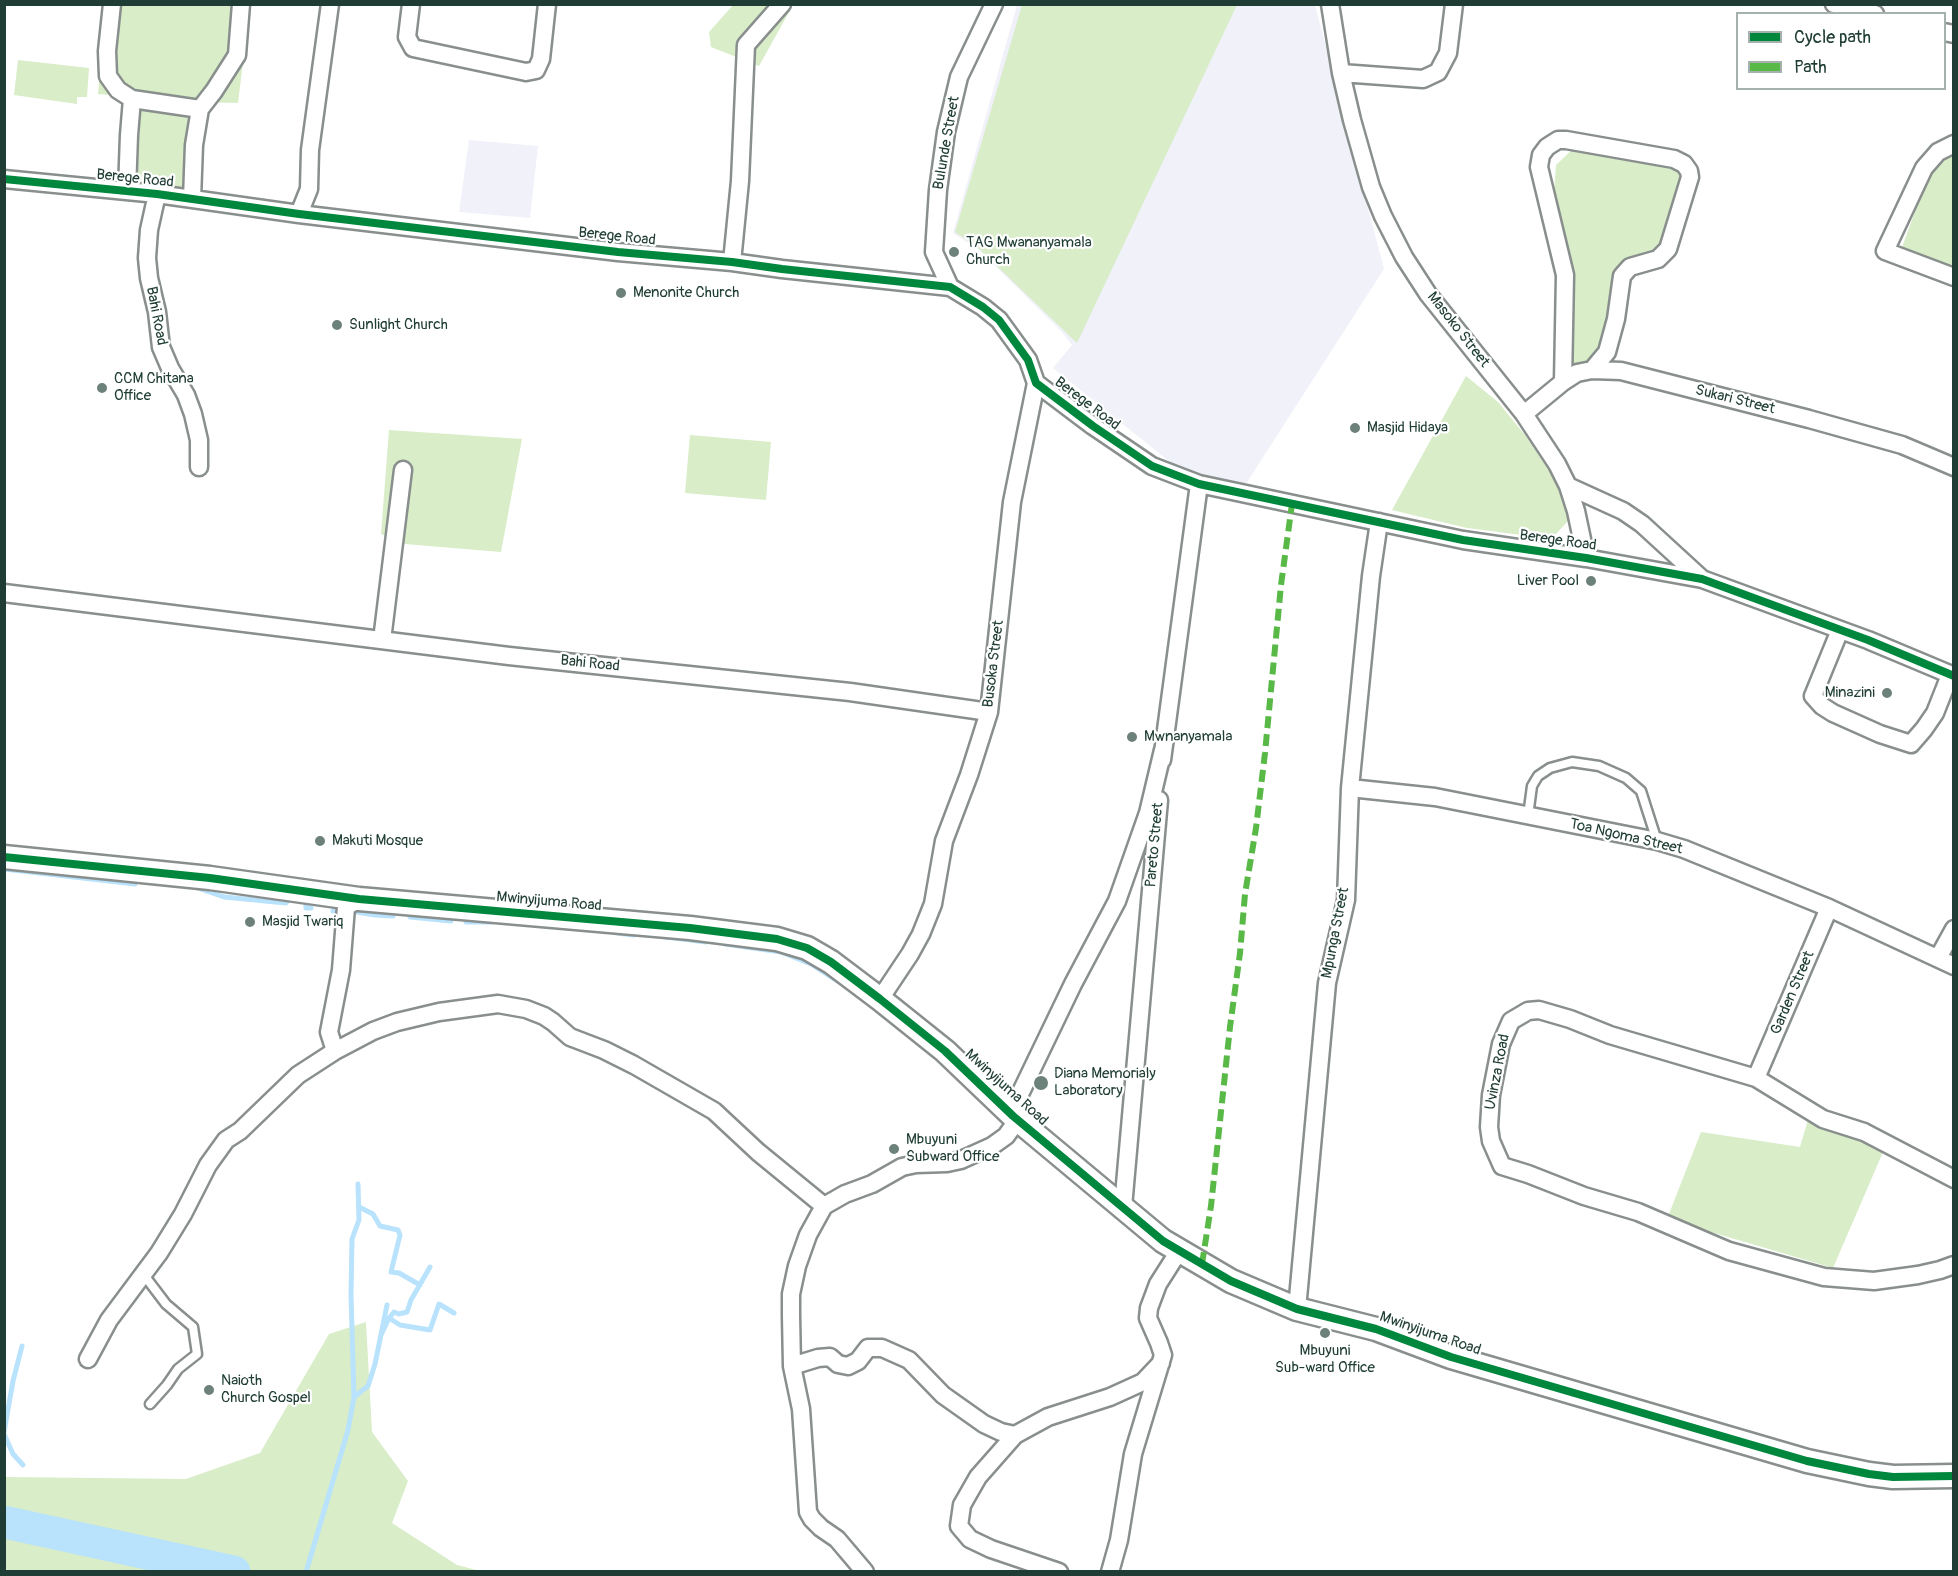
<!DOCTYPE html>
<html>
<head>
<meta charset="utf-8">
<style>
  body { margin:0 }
  #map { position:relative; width:1958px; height:1576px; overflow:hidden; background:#fff; font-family:Pangolin,sans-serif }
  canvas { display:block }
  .frame { position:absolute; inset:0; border:6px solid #1f3d34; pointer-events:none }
  .legend { position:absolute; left:1736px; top:12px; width:210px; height:78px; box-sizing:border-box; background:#fff; border:2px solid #a5b1ae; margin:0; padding:8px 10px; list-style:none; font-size:18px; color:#1f3d34 }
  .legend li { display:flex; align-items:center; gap:12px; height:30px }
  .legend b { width:30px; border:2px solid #a5b1ae }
</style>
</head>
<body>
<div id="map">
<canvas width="1958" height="1576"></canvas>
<div class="frame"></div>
<ul class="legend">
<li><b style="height:8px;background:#00873e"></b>Cycle path</li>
<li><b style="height:8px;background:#58b947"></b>Path</li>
</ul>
</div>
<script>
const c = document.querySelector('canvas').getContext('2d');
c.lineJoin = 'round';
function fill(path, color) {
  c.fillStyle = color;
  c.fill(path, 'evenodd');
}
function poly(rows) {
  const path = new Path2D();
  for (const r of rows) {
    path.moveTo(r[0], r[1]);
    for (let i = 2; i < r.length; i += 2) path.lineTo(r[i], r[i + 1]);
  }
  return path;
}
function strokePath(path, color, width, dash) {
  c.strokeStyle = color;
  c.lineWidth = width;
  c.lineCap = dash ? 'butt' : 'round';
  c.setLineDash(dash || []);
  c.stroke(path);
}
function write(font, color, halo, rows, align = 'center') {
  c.font = font + ' Pangolin,sans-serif';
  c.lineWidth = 4.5;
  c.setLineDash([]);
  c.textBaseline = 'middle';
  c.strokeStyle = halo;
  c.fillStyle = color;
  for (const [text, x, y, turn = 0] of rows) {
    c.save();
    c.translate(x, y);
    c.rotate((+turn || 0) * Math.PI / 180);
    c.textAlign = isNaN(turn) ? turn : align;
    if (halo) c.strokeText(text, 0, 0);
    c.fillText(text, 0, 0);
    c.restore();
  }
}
const built = poly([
  [1017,5,1315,5,1384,269,1235,501,1175,466,1053,368,1072,345,1062,332,980,251,953,233],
  [469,140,538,146,530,218,459,212]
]);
const green = poly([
  [106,5,250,5,238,103,198,102,190,189,125,184,134,97,98,94],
  [733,5,793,5,759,66,711,47,709,32],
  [1022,5,1237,5,1077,343,979,249,955,232],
  [18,60,89,68,87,97,77,97,77,104,14,95],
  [1953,146,1953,271,1901,250,1936,154],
  [1574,148,1671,158,1692,174,1663,255,1629,268,1607,366,1569,364,1573,282,1550,246,1556,165],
  [1466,376,1498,402,1525,435,1571,503,1569,520,1556,534,1545,538,1467,528,1392,510],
  [389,430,522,439,501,552,405,544,381,534],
  [690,435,771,442,766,500,685,493],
  [1812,1106,1883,1152,1833,1268,1667,1219,1701,1132,1800,1147],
  [366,1322,372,1432,408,1481,392,1523,457,1565,480,1571,5,1571,5,1477,186,1479,260,1453,329,1334]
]);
const stream = poly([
  [4,869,135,884],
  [192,886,224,897,286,903,290,898,293,899],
  [302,901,306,901,306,908,311,908],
  [333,911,345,910,375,915,393,916],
  [410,917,451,921],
  [466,922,492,922],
  [617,933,634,935],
  [666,937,706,942],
  [725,944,781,952,811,964,839,982],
  [359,1207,373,1214,380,1226,398,1230,400,1235,391,1272,399,1273,420,1285],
  [389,1318,394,1312,399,1314,407,1312,411,1300,430,1267],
  [381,1335,389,1318,400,1325,430,1330,439,1304,454,1313],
  [354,1397,368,1386,375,1364,387,1305],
  [4,1432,13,1381,22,1346],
  [4,1434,13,1454,23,1465],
  [306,1572,348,1430,354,1397,351,1295,352,1239,359,1220,358,1184]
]);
const river = poly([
  [4,1522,234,1572]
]);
const lane = poly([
  [1528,816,1532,786,1538,776,1550,768,1572,762,1599,766,1626,778,1641,791,1657,841],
  [144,1275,166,1304,193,1327,197,1354,178,1369,167,1385,150,1404]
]);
const street = poly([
  [112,4,107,51,108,76,118,90,132,99,129,135,127,191],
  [411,4,407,37,413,48,526,72,536,70,541,59,547,4],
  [1330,4,1341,73,1352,120,1371,187,1383,216,1404,257,1428,294,1524,414,1557,464,1568,486,1576,511,1586,558],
  [1834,4,1875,14],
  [1944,32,1954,34],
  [1341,73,1423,79,1438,72,1448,53,1454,4],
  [132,99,200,109],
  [1954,144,1938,152,1924,168,1885,251,1954,277],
  [4,179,157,194,299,214,618,252,732,262,782,269,950,287,983,307,999,320,1028,360,1036,383,1093,426,1152,466,1199,484,1463,540,1586,558,1702,579,1868,640,1954,676],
  [157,194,149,230,147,258,149,278,157,312,161,347,170,368,186,395,193,414,199,440,199,467],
  [192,199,194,145,200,109,214,91,237,55,241,4],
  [299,214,309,189,310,150,330,4],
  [732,262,740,181,746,45,782,4],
  [950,287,934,252,938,190,946,132,959,77,994,4],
  [1563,382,1565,275,1539,167,1541,155,1547,147,1558,140,1566,140,1674,159,1684,164,1689,171,1690,177,1668,249,1658,259,1630,267,1622,276,1616,319,1607,352,1592,370],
  [1524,414,1563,382,1577,373,1592,370,1621,371,1809,419,1902,445,1954,467],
  [1568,486,1623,511,1642,524,1702,579],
  [4,593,509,656,850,692,989,712],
  [1840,630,1813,696,1822,706,1833,713,1880,734,1911,744,1924,729,1935,713,1950,675],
  [382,640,403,470],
  [1162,760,1199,484],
  [1350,788,1435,797,1657,841,1684,849,1829,908,1954,966],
  [1938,958,1954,929],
  [880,999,910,954,921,934,933,904,944,841,969,775,989,712,1012,502,1036,383],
  [335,1051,329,1032,341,970,346,907,359,899],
  [1756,1078,1829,908],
  [1954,1179,1864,1132,1823,1119,1756,1078,1610,1035,1570,1019,1539,1010,1528,1011,1511,1021,1501,1044,1491,1095,1489,1127,1491,1141,1502,1166,1528,1174,1584,1196,1638,1212,1729,1251,1824,1277,1874,1281,1918,1275,1940,1270,1954,1265],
  [1123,1207,1159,800],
  [1297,1309,1327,983,1346,900,1350,788,1371,576,1379,522],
  [88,1359,109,1320,159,1253,183,1214,208,1165,226,1140,240,1131,298,1075,335,1051,373,1031,397,1022,439,1012,498,1004,526,1009,544,1016,553,1022,570,1037,604,1050,634,1065,714,1111,758,1152,824,1206],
  [792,1366,818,1358,830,1357,838,1364,848,1366,858,1361,868,1348,882,1348,909,1360,943,1395,984,1424,1001,1432,1015,1435],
  [865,1572,837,1539,821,1528,812,1519,808,1512,801,1409,792,1366,791,1316,791,1294,797,1266,808,1235,824,1206,845,1194,872,1184,902,1167,916,1164,947,1163,961,1160,992,1146,1006,1136,1014,1125,1013,1116,1016,1104,1021,1092,1073,984,1117,901,1148,813,1163,750],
  [1059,1572,991,1549,970,1539,959,1526,962,1505,978,1477,1015,1435,1048,1417,1110,1397,1143,1382,1161,1363],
  [1110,1572,1119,1540,1133,1454,1163,1355,1159,1343,1148,1318,1149,1308,1158,1284,1179,1251]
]);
const secondary = poly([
  [4,857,210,878,359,899,690,928,777,939,807,948,831,962,880,999,945,1051,1013,1116,1163,1241,1231,1281,1297,1309,1376,1329,1451,1357,1807,1461,1869,1474,1893,1477,1954,1476]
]);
const quiet = poly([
  [1202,1264,1211,1206,1230,1027,1240,953,1245,894,1256,828,1265,753,1281,585,1292,504]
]);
const cycleway = poly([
  [4,179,157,194,299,214,618,252,732,262,782,269,950,287,983,307,999,320,1028,360,1036,383,1093,426,1152,466,1199,484,1463,540,1586,558,1702,579,1868,640,1954,676],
  [4,857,210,878,359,899,690,928,777,939,807,948,831,962,880,999,945,1051,1013,1116,1163,1241,1231,1281,1297,1309,1376,1329,1451,1357,1807,1461,1869,1474,1893,1477,1954,1476]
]);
const markers = [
  [954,252,6,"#6d817b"],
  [621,293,6,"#6d817b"],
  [337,325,6,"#6d817b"],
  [102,388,6,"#6d817b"],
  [1355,428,6,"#6d817b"],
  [1591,581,6,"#6d817b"],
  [1887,693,6,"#6d817b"],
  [1132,737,6,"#6d817b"],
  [320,841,6,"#6d817b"],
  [250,922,6,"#6d817b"],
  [1041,1083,8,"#6d817b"],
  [894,1149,6,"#6d817b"],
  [1325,1333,6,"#6d817b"],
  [209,1390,6,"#6d817b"]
];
const streetNames = [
  ["Bulunde Street",947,143,-80],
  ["Berege Road",135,179,6],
  ["Berege Road",617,237,6],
  ["Bahi Road",156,316,79],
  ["Masoko Street",1458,330,52],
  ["Sukari Street",1735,400,14],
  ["Berege Road",1087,404,37],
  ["Berege Road",1558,541,8],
  ["Bahi Road",590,664,6],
  ["Busoka Street",994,664,-83],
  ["Toa Ngoma Street",1626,837,13],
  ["Pareto Street",1155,845,-85],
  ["Mwinyijuma Road",549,902,5],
  ["Mpunga Street",1336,933,-79],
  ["Garden Street",1793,993,-67],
  ["Uvinza Road",1498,1072,-79],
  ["Mwinyijuma Road",1006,1088,42],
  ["Mwinyijuma Road",1430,1334,19]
];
const poiNames = [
  ["TAG Mwananyamala",966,243],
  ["Church",966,260],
  ["Menonite Church",633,293],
  ["Sunlight Church",349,325],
  ["CCM Chitana",114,379],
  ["Office",114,396],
  ["Masjid Hidaya",1367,428],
  ["Liver Pool",1579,581,"right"],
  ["Minazini",1875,693,"right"],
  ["Mwnanyamala",1144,737],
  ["Makuti Mosque",332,841],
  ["Masjid Twariq",262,922],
  ["Diana Memorialy",1054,1074],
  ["Laboratory",1054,1091],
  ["Mbuyuni",906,1140],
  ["Subward Office",906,1157],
  ["Mbuyuni",1325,1351,"center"],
  ["Sub-ward Office",1325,1368,"center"],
  ["Naioth",221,1381],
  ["Church Gospel",221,1398]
];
fill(built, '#f1f1fa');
fill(green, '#d8edc8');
strokePath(stream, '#b9e2fc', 5);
strokePath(river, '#b9e2fc', 33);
strokePath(lane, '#898f8d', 13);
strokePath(street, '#898f8d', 21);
strokePath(secondary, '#898f8d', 27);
strokePath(lane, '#fff', 8);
strokePath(street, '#fff', 16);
strokePath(secondary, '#fff', 22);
strokePath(quiet, '#58b947', 6, [12, 6]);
strokePath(cycleway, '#00873e', 8);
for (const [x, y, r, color] of markers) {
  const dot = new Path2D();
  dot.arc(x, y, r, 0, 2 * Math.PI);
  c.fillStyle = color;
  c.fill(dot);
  strokePath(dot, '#fff', 2);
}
write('15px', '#1f3d34', '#fff', streetNames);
write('15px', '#1f3d34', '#fff', poiNames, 'left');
</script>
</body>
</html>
